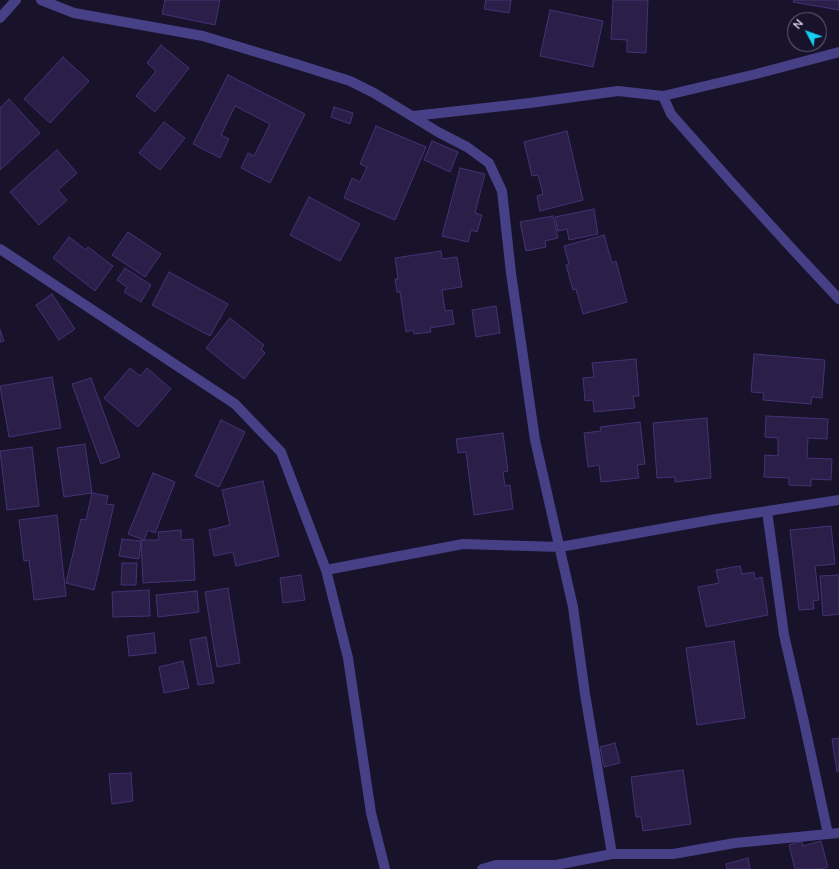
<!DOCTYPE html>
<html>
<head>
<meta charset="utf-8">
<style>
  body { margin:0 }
  #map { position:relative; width:839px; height:869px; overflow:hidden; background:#18122a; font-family:"Nunito Sans",sans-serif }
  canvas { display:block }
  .north { position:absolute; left:787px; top:12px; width:40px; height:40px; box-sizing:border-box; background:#18122a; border:1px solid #69637e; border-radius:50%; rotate:311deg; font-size:11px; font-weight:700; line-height:16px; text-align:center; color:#e3ddfd }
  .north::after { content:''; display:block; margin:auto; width:14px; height:18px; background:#13d0f4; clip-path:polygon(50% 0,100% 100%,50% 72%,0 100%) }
</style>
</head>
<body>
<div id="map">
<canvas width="839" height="869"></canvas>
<div class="north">N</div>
</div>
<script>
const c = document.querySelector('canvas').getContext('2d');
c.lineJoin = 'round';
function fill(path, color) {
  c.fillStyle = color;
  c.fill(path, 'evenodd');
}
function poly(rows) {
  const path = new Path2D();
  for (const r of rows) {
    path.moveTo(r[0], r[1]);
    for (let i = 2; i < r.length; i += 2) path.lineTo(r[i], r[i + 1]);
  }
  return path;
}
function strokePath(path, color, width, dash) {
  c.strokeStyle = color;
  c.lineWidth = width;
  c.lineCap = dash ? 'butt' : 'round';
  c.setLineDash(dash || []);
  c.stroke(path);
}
const building = poly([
  [165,0,220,0,215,25,162,14,165,0],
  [486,0,511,0,509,13,484,9,486,0],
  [613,0,648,0,646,53,627,52,627,40,611,39,613,0],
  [794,0,839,0,839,10,793,2,794,0],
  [550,10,603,21,593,67,540,56,550,10],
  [161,45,189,68,155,112,136,96,156,71,147,63,161,45],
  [63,57,89,81,50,123,24,99,63,57],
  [228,75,305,114,270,183,241,168,248,153,254,156,270,124,235,106,221,135,229,139,220,158,193,144,228,75],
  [9,99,40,133,0,170,0,108,9,99],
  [334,107,353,113,350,124,331,117,334,107],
  [164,122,185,138,160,170,139,153,164,122],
  [376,126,426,147,395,220,344,198,352,178,360,182,367,167,360,164,376,126],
  [567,131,583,200,540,211,537,196,543,194,538,175,532,176,524,142,567,131],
  [432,141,458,152,450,172,424,160,432,141],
  [57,150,77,173,58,190,67,200,39,225,10,192,57,150],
  [460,168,485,174,475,213,482,215,477,232,471,230,468,242,442,236,460,168],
  [309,197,360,224,340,261,290,235,309,197],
  [594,209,598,234,569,240,567,229,558,231,555,217,594,209],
  [553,216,558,238,545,241,546,247,526,251,520,222,553,216],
  [128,232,161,254,145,277,112,255,128,232],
  [604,235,612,263,616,261,627,302,583,314,576,289,573,290,566,265,569,264,564,246,604,235],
  [69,237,86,250,88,247,113,266,95,291,53,258,69,237],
  [441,251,442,259,457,257,462,287,442,290,445,311,452,310,454,324,430,328,431,332,414,334,413,330,406,332,400,292,397,292,395,279,398,279,395,258,441,251],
  [125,268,151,285,141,302,124,292,127,287,117,280,125,268],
  [169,272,228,304,210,336,152,305,169,272],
  [52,294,75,329,59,340,36,305,52,294],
  [496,306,500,333,476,337,472,310,496,306],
  [230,318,264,345,261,349,265,353,244,379,206,348,230,318],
  [0,330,4,341,0,342,0,330],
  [754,354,825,360,822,398,812,397,811,404,763,400,764,393,751,392,754,354],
  [636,359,639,396,633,396,635,408,594,412,593,400,585,401,583,378,594,377,592,363,636,359],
  [130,368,140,376,147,368,171,389,138,427,104,398,130,368],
  [52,377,61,428,9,437,0,386,52,377],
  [91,378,120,457,101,464,72,384,91,378],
  [766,416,828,419,827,439,808,438,807,458,832,459,831,480,811,479,811,486,789,485,789,478,764,477,765,455,778,456,778,438,765,437,766,416],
  [707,418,711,478,675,482,675,477,657,478,653,423,707,418],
  [221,420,245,432,219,487,195,476,221,420],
  [640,422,645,464,637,465,639,478,601,482,599,465,588,467,584,433,601,431,600,427,640,422],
  [503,433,508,471,503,472,505,486,510,485,513,509,474,515,466,452,458,453,456,439,503,433],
  [85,444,92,493,64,497,57,448,85,444],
  [32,447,39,506,7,510,0,451,32,447],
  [153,473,175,482,155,533,148,530,144,540,128,534,153,473],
  [263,481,279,556,236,566,233,552,214,556,209,530,230,525,222,490,263,481],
  [92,493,108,496,106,504,114,505,94,590,66,583,81,519,86,520,92,493],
  [57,515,66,596,34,600,29,560,24,561,19,520,57,515],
  [831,526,835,564,815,566,819,600,813,601,814,609,799,610,790,530,831,526],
  [181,530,181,540,193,539,195,580,143,583,141,540,159,540,158,532,181,530],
  [122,539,141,541,139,559,119,556,122,539],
  [122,563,137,563,136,585,121,585,122,563],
  [740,566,742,574,754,572,755,579,762,577,768,615,706,627,698,587,719,583,716,570,740,566],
  [301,575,305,600,283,603,280,578,301,575],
  [839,575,839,614,823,616,820,576,839,575],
  [228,588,240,663,217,667,205,592,228,588],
  [149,590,150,616,113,617,112,592,149,590],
  [197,591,199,612,158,617,156,595,197,591],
  [154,633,156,653,129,656,127,636,154,633],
  [206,637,214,683,198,685,190,640,206,637],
  [734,641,745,718,697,725,686,648,734,641],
  [183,661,189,688,164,693,159,667,183,661],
  [839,738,839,771,837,772,832,739,839,738],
  [615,743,620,763,604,767,600,747,615,743],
  [683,770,691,824,643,831,641,817,636,817,631,777,683,770],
  [131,773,133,801,112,804,109,774,131,773],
  [802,841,803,846,821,841,828,867,821,869,795,869,789,845,802,841],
  [748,858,750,869,727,869,726,864,748,858]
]);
const street = poly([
  [41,0,74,13,203,36,296,64,350,81,374,93,438,132,467,147,489,163,502,191,511,273,535,440,573,607,585,694,612,854],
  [0,18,16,0],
  [663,96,671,114,733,184,795,252,839,299],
  [413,116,530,103,618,91,663,96,756,74,839,52],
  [0,249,235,404,281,452,326,570,348,658,371,813,385,869],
  [767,511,784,635,804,722,828,834],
  [326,570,463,544,560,547,716,519,839,500],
  [482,869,496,865,556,865,612,854,673,854,735,843,839,833]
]);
fill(building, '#2b1f4a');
strokePath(building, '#443375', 1);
strokePath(street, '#474087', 10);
</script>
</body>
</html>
